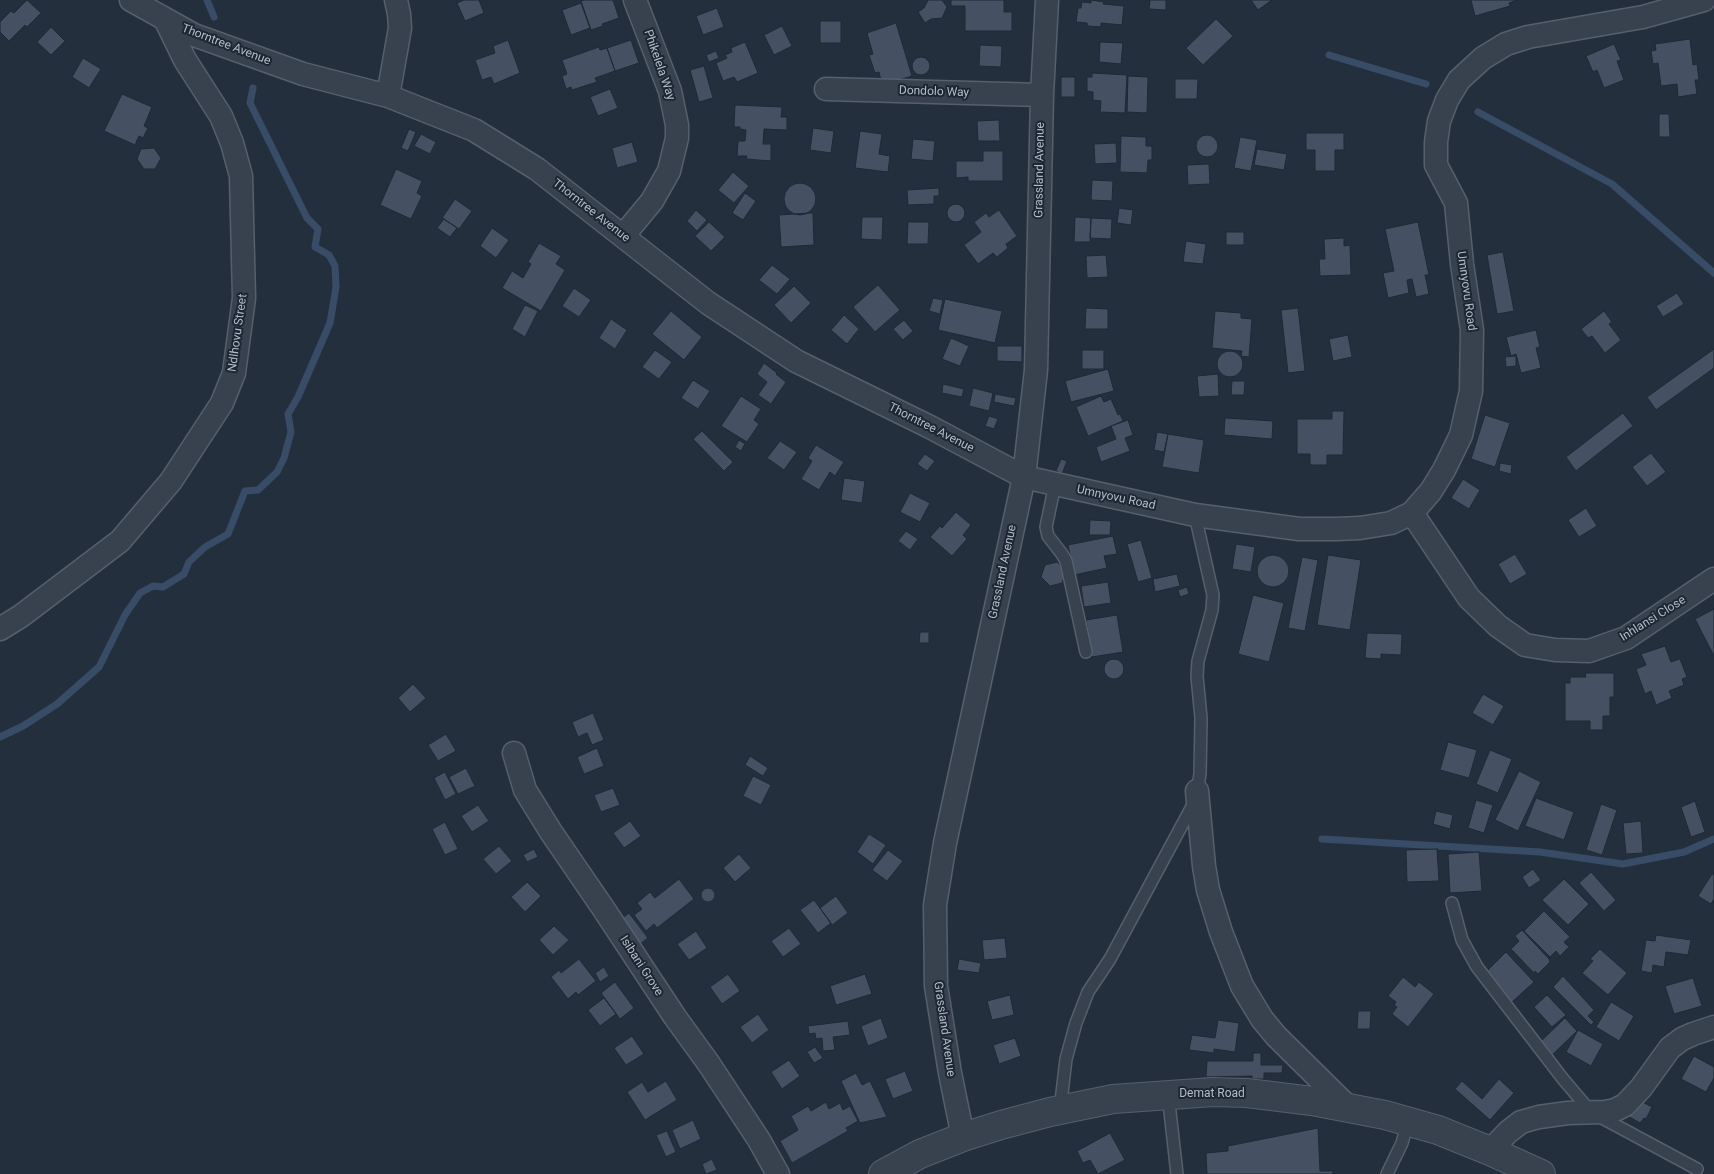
<!DOCTYPE html>
<html>
<head>
<meta charset="utf-8">
<style>
  body { margin:0 }
  canvas { display:block; background:#242f3e }
</style>
</head>
<body>
<canvas width="1714" height="1174"></canvas>
<script>
const c = document.querySelector('canvas').getContext('2d');
c.lineJoin = 'round';
function poly(rows) {
  const path = new Path2D();
  for (const r of rows) {
    if (r.length === 3) {
      path.moveTo(r[0] + r[2], r[1]);
      path.arc(r[0], r[1], r[2], 0, 2 * Math.PI);
      continue;
    }
    path.moveTo(r[0], r[1]);
    for (let i = 2; i < r.length; i += 2) path.lineTo(r[i], r[i + 1]);
  }
  return path;
}
function strokePath(path, color, width, dash) {
  c.strokeStyle = color;
  c.lineWidth = width;
  c.lineCap = dash ? 'butt' : 'round';
  c.setLineDash(dash || []);
  c.stroke(path);
}
function fill(path, color) {
  c.fillStyle = color;
  c.fill(path, 'evenodd');
}
function write(font, color, halo, rows, align = 'center') {
  c.font = font + ' Roboto,sans-serif';
  c.lineWidth = 4;
  c.setLineDash([]);
  c.textBaseline = 'middle';
  c.strokeStyle = halo;
  c.fillStyle = color;
  for (const [text, x, y, turn = 0] of rows) {
    c.save();
    c.translate(x, y);
    c.rotate((+turn || 0) * Math.PI / 180);
    c.textAlign = isNaN(turn) ? turn : align;
    if (halo) c.strokeText(text, 0, 0);
    c.fillText(text, 0, 0);
    c.restore();
  }
}
const stream = poly([
  [207,0,214,17],
  [1329,55,1426,84],
  [1478,112,1612,184,1714,273],
  [0,737,23,726,57,704,99,667,125,615,140,593,153,586,163,587,184,574,189,562,205,547,228,534,245,491,258,490,277,472,284,458,291,432,288,414,298,397,330,323,336,287,335,266,329,255,315,247,318,229,307,218,250,103,253,88],
  [1322,839,1540,852,1623,864,1684,852,1714,839]
]);
const building = poly([
  [27,0,41,13,27,27,25,25,9,41,0,32,0,22,11,11,14,13,27,0],
  [464,0,479,0,484,13,465,21,457,3,464,0],
  [584,0,613,0,619,18,602,24,603,26,591,30,581,1,584,0],
  [928,0,942,0,947,7,942,18,931,19,925,23,918,12,924,8,928,0],
  [951,0,1004,0,1004,12,1012,12,1012,31,965,31,965,6,951,6,951,0],
  [1091,0,1104,2,1103,4,1124,6,1122,25,1101,23,1101,27,1088,26,1087,23,1076,22,1078,8,1081,8,1082,2,1091,3,1091,0],
  [1150,0,1166,0,1166,10,1149,9,1150,0],
  [1251,0,1272,0,1258,10,1251,0],
  [1471,0,1518,0,1509,3,1510,6,1475,16,1471,0],
  [581,3,590,28,571,35,562,10,581,3],
  [717,8,724,27,703,35,696,16,717,8],
  [1216,19,1233,36,1203,65,1186,48,1216,19],
  [820,21,841,21,841,43,820,43,820,21],
  [896,23,912,76,882,85,879,72,875,73,869,55,873,54,867,33,896,23],
  [782,26,792,46,774,55,764,35,782,26],
  [51,27,65,41,51,55,37,42,51,27],
  [1690,39,1693,65,1697,64,1699,80,1695,80,1697,94,1678,97,1677,84,1661,86,1658,63,1653,64,1651,51,1656,50,1655,44,1690,39],
  [508,40,520,73,494,84,491,77,482,80,475,60,495,53,493,46,508,40],
  [631,40,639,63,615,71,607,48,631,40],
  [745,42,758,73,737,82,734,77,723,81,716,63,727,58,725,55,732,52,731,48,745,42],
  [1100,42,1123,43,1121,64,1099,62,1100,42],
  [1614,44,1621,60,1617,61,1624,80,1604,88,1597,70,1593,72,1586,56,1614,44],
  [980,45,1002,46,1001,67,979,66,980,45],
  [599,47,600,50,607,48,615,71,595,78,597,82,572,90,571,87,566,89,562,76,567,74,562,60,599,47],
  [716,51,719,58,709,62,706,55,716,51],
  [921,66,9],
  [83,58,101,69,89,88,72,77,83,58],
  [704,66,713,98,699,102,690,70,704,66],
  [1092,73,1127,75,1125,113,1100,112,1101,101,1093,100,1093,92,1087,91,1087,77,1092,77,1092,73],
  [1128,76,1148,77,1147,113,1127,112,1128,76],
  [1061,77,1075,77,1075,97,1061,97,1061,77],
  [1175,79,1198,79,1197,99,1175,99,1175,79],
  [610,89,618,108,598,116,590,97,610,89],
  [122,94,152,107,144,126,148,128,143,138,139,136,135,145,104,131,122,94],
  [735,105,782,107,781,117,787,117,787,130,764,129,763,144,771,144,771,161,746,159,747,156,737,156,738,141,745,141,746,130,740,129,740,127,734,127,735,105],
  [1659,114,1669,114,1670,137,1659,137,1659,114],
  [999,120,1000,141,978,141,977,121,999,120],
  [813,128,834,131,831,153,810,150,813,128],
  [409,129,416,132,408,151,401,148,409,129],
  [860,131,882,134,879,154,890,156,888,172,855,168,860,131],
  [1306,133,1344,133,1344,150,1335,150,1335,171,1315,171,1315,150,1306,150,1306,133],
  [421,134,436,142,430,154,414,146,421,134],
  [1207,146,11],
  [1121,136,1146,137,1146,146,1152,146,1152,160,1148,160,1147,173,1120,172,1121,136],
  [1240,137,1257,140,1251,171,1234,168,1240,137],
  [913,139,935,141,933,161,911,159,913,139],
  [632,142,638,162,617,168,612,148,632,142],
  [1116,143,1117,163,1095,164,1094,144,1116,143],
  [154,148,161,158,155,169,144,169,137,159,141,149,154,148],
  [1257,149,1287,154,1284,170,1254,165,1257,149],
  [983,151,1003,151,1003,181,968,181,968,177,956,178,956,161,983,161,983,151],
  [1209,164,1210,184,1188,185,1187,165,1209,164],
  [396,169,422,181,417,193,422,196,411,219,380,205,396,169],
  [733,172,749,186,734,203,718,190,733,172],
  [1092,180,1113,181,1112,201,1091,200,1092,180],
  [800,199,16],
  [939,188,939,196,934,196,934,204,908,205,907,190,939,188],
  [745,193,756,201,743,220,732,213,745,193],
  [455,199,472,211,459,229,442,218,455,199],
  [956,213,9],
  [1119,208,1133,210,1131,225,1117,223,1119,208],
  [696,210,707,220,697,231,687,221,696,210],
  [999,210,1017,236,1006,244,1008,248,997,257,993,253,978,264,964,245,981,232,974,222,986,213,989,217,999,210],
  [808,213,813,213,814,245,781,247,779,215,808,213],
  [862,217,883,217,882,240,861,239,862,217],
  [1075,217,1091,218,1090,242,1074,242,1075,217],
  [1091,218,1112,219,1111,239,1090,238,1091,218],
  [444,219,457,228,450,237,437,228,444,219],
  [709,222,725,237,711,251,695,236,709,222],
  [908,222,929,222,928,244,907,244,908,222],
  [1418,222,1429,275,1425,275,1429,294,1416,297,1412,279,1407,280,1409,293,1388,298,1383,273,1394,271,1385,229,1418,222],
  [492,228,509,240,496,258,480,246,492,228],
  [1226,232,1244,232,1244,245,1226,245,1226,232],
  [1344,238,1344,246,1350,245,1351,275,1320,276,1319,259,1325,259,1324,239,1344,238],
  [1186,241,1206,244,1203,264,1183,262,1186,241],
  [539,243,561,256,556,264,565,270,541,311,502,288,512,271,523,278,531,264,528,262,539,243],
  [1503,252,1514,311,1497,314,1487,255,1503,252],
  [1106,255,1108,277,1087,278,1086,256,1106,255],
  [772,265,790,279,777,294,759,280,772,265],
  [878,285,900,310,875,332,853,307,878,285],
  [794,286,811,303,791,323,774,305,794,286],
  [574,288,591,300,579,317,562,306,574,288],
  [1677,293,1684,304,1663,317,1656,306,1677,293],
  [933,298,943,300,940,314,929,311,933,298],
  [945,299,1002,311,995,343,938,330,945,299],
  [525,305,538,311,525,337,512,329,525,305],
  [1086,308,1108,309,1108,329,1085,329,1086,308],
  [1298,308,1305,371,1288,373,1281,310,1298,308],
  [671,311,702,337,684,360,652,334,671,311],
  [1215,311,1241,313,1241,318,1252,319,1249,357,1241,356,1242,351,1212,348,1215,311],
  [1604,311,1612,322,1609,324,1621,340,1605,353,1592,336,1588,338,1581,329,1604,311],
  [844,315,859,329,847,344,831,330,844,315],
  [611,319,627,330,615,349,599,338,611,319],
  [904,320,913,331,903,340,893,329,904,320],
  [1536,330,1540,347,1536,348,1541,368,1521,373,1516,354,1511,356,1506,337,1536,330],
  [1348,335,1352,357,1333,361,1329,339,1348,335],
  [951,338,969,346,960,366,942,359,951,338],
  [997,346,1022,346,1022,362,997,361,997,346],
  [1714,349,1714,368,1656,410,1647,397,1714,349],
  [655,350,672,362,659,379,642,367,655,350],
  [1082,350,1104,350,1104,369,1082,369,1082,350],
  [1230,364,13],
  [1516,356,1516,366,1506,367,1505,357,1516,356],
  [764,363,777,373,776,374,786,382,771,404,758,395,767,382,757,374,764,363],
  [1108,369,1114,391,1071,402,1065,381,1108,369],
  [1218,374,1219,396,1199,397,1197,376,1218,374],
  [693,380,710,391,698,409,681,398,693,380],
  [1232,381,1245,381,1244,395,1231,395,1232,381],
  [943,384,964,389,962,397,942,393,943,384],
  [973,388,993,393,989,411,969,406,973,388],
  [995,394,1016,398,1014,406,994,402,995,394],
  [741,396,761,409,754,420,759,424,747,442,721,426,741,396],
  [1101,396,1104,402,1111,399,1118,415,1120,414,1123,421,1088,436,1076,407,1101,396],
  [1332,411,1344,411,1343,455,1327,455,1327,465,1310,465,1310,454,1297,454,1297,419,1332,419,1332,411],
  [1623,413,1633,426,1576,471,1566,457,1623,413],
  [1485,415,1510,423,1495,467,1471,459,1485,415],
  [989,416,998,419,994,429,985,426,989,416],
  [1225,418,1273,421,1272,439,1224,435,1225,418],
  [1128,420,1133,435,1125,438,1130,451,1101,462,1096,447,1116,439,1111,426,1128,420],
  [702,431,733,462,724,471,693,439,702,431],
  [1157,432,1168,434,1164,452,1154,450,1157,432],
  [1168,434,1204,440,1199,473,1162,467,1168,434],
  [739,440,745,444,741,451,735,447,739,440],
  [780,441,797,452,784,470,767,458,780,441],
  [816,445,844,462,835,476,830,472,819,490,801,479,812,461,808,458,816,445],
  [1651,453,1666,472,1647,486,1632,467,1651,453],
  [925,454,935,461,927,471,917,464,925,454],
  [1061,459,1067,461,1062,474,1056,471,1061,459],
  [1500,463,1512,465,1511,474,1499,471,1500,463],
  [844,478,865,481,862,503,841,500,844,478],
  [1463,479,1480,490,1469,509,1451,498,1463,479],
  [910,493,930,503,920,522,900,512,910,493],
  [1586,508,1597,526,1579,537,1568,520,1586,508],
  [956,512,971,525,963,535,967,539,952,556,930,537,940,526,942,528,956,512],
  [1090,520,1111,521,1110,535,1089,535,1090,520],
  [906,531,918,539,910,550,898,541,906,531],
  [1113,536,1117,554,1104,556,1107,568,1074,575,1068,545,1113,536],
  [1141,540,1152,578,1138,582,1127,544,1141,540],
  [1236,544,1255,547,1251,572,1232,569,1236,544],
  [1515,554,1527,574,1510,584,1498,564,1515,554],
  [1328,555,1361,560,1350,630,1317,625,1328,555],
  [1273,571,16],
  [1302,557,1318,560,1305,631,1288,628,1302,557],
  [1057,562,1066,571,1062,583,1050,586,1041,577,1045,565,1057,562],
  [1177,574,1180,586,1155,592,1153,579,1177,574],
  [1108,582,1111,603,1084,607,1081,586,1108,582],
  [1187,587,1189,594,1180,597,1178,590,1187,587],
  [1253,595,1284,603,1269,662,1238,654,1253,595],
  [1714,609,1714,656,1695,619,1714,609],
  [1117,615,1123,652,1092,657,1086,620,1117,615],
  [920,632,929,632,929,643,919,643,920,632],
  [1367,633,1402,634,1401,655,1381,654,1381,659,1365,658,1367,633],
  [1665,646,1671,662,1680,659,1687,677,1682,679,1684,685,1669,691,1672,698,1656,705,1651,691,1645,694,1636,669,1646,665,1641,654,1665,646],
  [1114,669,10],
  [1585,673,1614,673,1614,697,1610,697,1610,716,1603,716,1603,730,1590,730,1590,721,1565,721,1565,683,1570,683,1570,677,1586,677,1585,673],
  [413,684,426,698,410,712,398,698,413,684],
  [1483,694,1504,706,1493,725,1472,713,1483,694],
  [593,713,604,740,592,745,587,733,578,737,572,722,593,713],
  [446,734,456,751,438,761,428,745,446,734],
  [1448,742,1477,750,1469,778,1440,770,1448,742],
  [597,748,604,766,584,774,577,757,597,748],
  [1490,750,1512,759,1498,793,1476,784,1490,750],
  [750,756,768,768,763,776,745,765,750,756],
  [466,768,475,786,458,794,449,777,466,768],
  [1519,771,1541,782,1518,831,1495,820,1519,771],
  [445,772,456,794,445,800,434,778,445,772],
  [753,776,771,785,761,805,743,796,753,776],
  [613,788,620,805,601,812,594,795,613,788],
  [1536,798,1574,812,1564,840,1525,826,1536,798],
  [1476,800,1493,805,1484,833,1468,828,1476,800],
  [1695,801,1705,832,1691,837,1681,807,1695,801],
  [1601,804,1617,810,1602,855,1586,850,1601,804],
  [478,805,489,821,472,832,461,816,478,805],
  [1436,811,1453,815,1450,829,1433,824,1436,811],
  [630,821,641,836,624,848,613,833,630,821],
  [1641,821,1643,853,1626,854,1623,823,1641,821],
  [445,822,458,849,445,855,432,829,445,822],
  [869,834,886,845,873,864,857,852,869,834],
  [499,846,512,861,496,874,483,859,499,846],
  [534,849,538,857,527,862,523,855,534,849],
  [1437,849,1439,881,1407,882,1406,850,1437,849],
  [888,850,903,861,887,881,872,870,888,850],
  [1479,852,1482,891,1450,893,1448,854,1479,852],
  [739,854,751,868,735,882,723,868,739,854],
  [1533,869,1541,880,1529,888,1522,877,1533,869],
  [1591,872,1616,900,1604,911,1579,883,1591,872],
  [1712,874,1714,875,1714,899,1711,904,1698,896,1712,874],
  [679,879,694,899,657,928,654,924,646,931,634,915,642,909,637,903,650,892,655,898,679,879],
  [1564,879,1589,904,1568,925,1542,900,1564,879],
  [527,882,541,896,525,912,511,897,527,882],
  [708,895,7],
  [836,896,848,913,832,925,820,908,836,896],
  [814,900,831,923,818,933,800,910,814,900],
  [1544,911,1570,937,1564,942,1569,947,1560,956,1556,951,1550,957,1524,931,1544,911],
  [629,913,648,938,640,944,620,920,629,913],
  [554,926,569,940,553,955,539,940,554,926],
  [789,928,801,944,783,957,771,941,789,928],
  [1522,930,1549,959,1550,962,1538,974,1535,971,1534,973,1511,949,1519,941,1515,936,1522,930],
  [696,931,707,948,689,960,677,944,696,931],
  [1656,935,1691,940,1688,955,1666,952,1664,967,1653,965,1652,973,1641,971,1646,940,1655,941,1656,935],
  [1005,938,1007,958,984,960,982,940,1005,938],
  [1600,949,1627,973,1608,995,1582,973,1593,961,1590,959,1600,949],
  [1506,952,1534,982,1512,1002,1485,973,1506,952],
  [579,959,596,981,578,995,576,992,568,999,551,977,559,970,561,973,579,959],
  [959,959,981,963,979,973,957,970,959,959],
  [604,967,609,976,600,982,595,973,604,967],
  [728,974,740,991,722,1004,710,987,728,974],
  [865,974,872,994,836,1005,830,986,865,974],
  [1563,976,1594,1010,1588,1016,1594,1022,1591,1025,1553,987,1563,976],
  [1403,977,1415,987,1419,982,1434,994,1408,1027,1392,1014,1397,1007,1394,1005,1396,1002,1388,996,1403,977],
  [1693,978,1702,1006,1674,1014,1665,986,1693,978],
  [615,982,634,1008,620,1019,601,993,615,982],
  [1010,995,1014,1015,992,1020,987,1001,1010,995],
  [1547,995,1566,1015,1552,1027,1534,1007,1547,995],
  [604,998,616,1014,600,1026,588,1010,604,998],
  [1611,1002,1634,1016,1619,1041,1596,1027,1611,1002],
  [1358,1011,1371,1011,1370,1029,1357,1029,1358,1011],
  [758,1014,769,1030,752,1043,740,1027,758,1014],
  [881,1018,888,1038,868,1046,861,1026,881,1018],
  [1565,1018,1577,1031,1550,1057,1538,1044,1565,1018],
  [1218,1020,1239,1023,1235,1052,1214,1049,1214,1053,1189,1050,1192,1035,1215,1038,1218,1020],
  [848,1021,850,1035,833,1037,835,1050,823,1051,822,1038,816,1039,815,1033,809,1034,808,1026,848,1021],
  [1578,1030,1603,1044,1591,1066,1566,1052,1578,1030],
  [632,1036,644,1054,626,1065,614,1048,632,1036],
  [1015,1038,1021,1056,999,1064,993,1045,1015,1038],
  [815,1047,823,1058,814,1063,807,1052,815,1047],
  [1253,1053,1261,1053,1261,1065,1283,1065,1282,1073,1264,1073,1264,1079,1252,1079,1252,1076,1206,1077,1207,1061,1253,1061,1253,1053],
  [1694,1056,1714,1067,1714,1078,1706,1092,1681,1079,1694,1056],
  [789,1060,800,1076,782,1089,771,1072,789,1060],
  [905,1071,913,1091,893,1099,885,1079,905,1071],
  [856,1073,862,1085,870,1081,887,1117,860,1123,841,1081,856,1073],
  [1499,1079,1514,1093,1490,1120,1455,1089,1462,1081,1482,1099,1499,1079],
  [666,1081,677,1100,645,1120,627,1092,642,1082,648,1092,666,1081],
  [1635,1098,1652,1107,1646,1119,1644,1118,1640,1123,1626,1115,1635,1098],
  [826,1102,829,1109,840,1103,843,1110,850,1106,858,1121,846,1128,848,1131,792,1163,780,1141,798,1130,791,1116,808,1106,811,1111,826,1102],
  [693,1120,701,1139,680,1149,672,1130,693,1120],
  [1318,1128,1320,1171,1333,1171,1333,1174,1207,1174,1206,1153,1228,1151,1228,1146,1318,1128],
  [667,1131,676,1152,666,1157,656,1135,667,1131],
  [1110,1133,1125,1160,1098,1174,1090,1160,1083,1163,1077,1151,1110,1133],
  [712,1159,717,1170,706,1174,702,1164,712,1159]
]);
const service = poly([
  [1055,484,1046,527,1048,536,1062,554,1066,561,1086,652],
  [1452,903,1462,940,1477,967,1563,1079,1591,1112,1697,1169],
  [1168,1094,1177,1174],
  [1060,1110,1066,1059,1076,1023,1088,992,1110,959,1196,799,1200,774,1201,718,1197,676,1198,661,1212,610,1213,595,1195,515],
  [1387,1174,1402,1143,1408,1121]
]);
const minor = poly([
  [131,0,194,35,303,74,388,96,474,130,537,169,708,303,796,361,930,427,1024,477,1195,515,1299,529,1336,529,1360,528,1391,523,1412,513,1431,491,1444,470,1461,435,1471,391,1472,330,1462,264,1456,203,1436,165,1436,142,1439,121,1447,100,1459,80,1483,58,1506,44,1528,37,1643,17,1704,0],
  [826,89,1042,95],
  [388,96,400,28,399,14,396,0],
  [623,236,652,201,669,171,677,138,677,125,670,91,635,0],
  [1412,513,1469,598,1498,626,1525,645,1555,650,1589,651,1626,638,1714,579],
  [0,629,21,616,120,541,171,481,222,403,234,373,244,298,241,176,232,143,221,116,185,60,165,19],
  [514,753,525,790,551,832,603,908,675,1017,709,1064,759,1140,778,1174],
  [1197,791,1204,866,1208,890,1221,932,1242,986,1262,1019,1276,1036,1348,1107],
  [963,1137,950,1073,936,986,935,905,945,843,1024,477,1036,370,1042,95,1047,0],
  [1490,1151,1508,1132,1521,1122,1539,1117,1568,1113,1605,1112,1615,1110,1625,1105,1641,1088,1670,1048,1682,1039,1693,1034,1714,1027]
]);
const tertiary = poly([
  [883,1174,920,1154,963,1137,1001,1125,1050,1112,1113,1099,1213,1092,1247,1093,1312,1101,1385,1115,1438,1130,1490,1151,1541,1174]
]);
const streetNames = [
  ["Thorntree Avenue",226,45,21],
  ["Phikelela Way",659,65,71],
  ["Dondolo Way",934,92,2],
  ["Grassland Avenue",1040,170,-89],
  ["Thorntree Avenue",591,211,38],
  ["Umnyovu Road",1466,291,82],
  ["Ndlhovu Street",238,333,-82],
  ["Thorntree Avenue",931,428,27],
  ["Umnyovu Road",1116,498,12],
  ["Grassland Avenue",1003,572,-78],
  ["Inhlansi Close",1653,619,-32],
  ["Isibani Grove",641,966,57],
  ["Grassland Avenue",944,1029,82],
  ["Demat Road",1212,1094]
];
strokePath(stream, '#394c67', 7);
fill(building, '#455162');
strokePath(building, '#1f2835', 1);
strokePath(service, '#565f6c', 14);
strokePath(minor, '#565f6c', 25);
strokePath(tertiary, '#565f6c', 30);
strokePath(service, '#38414e', 11);
strokePath(minor, '#38414e', 22);
strokePath(tertiary, '#38414e', 28);
write('12px', '#b4bcc9', '#1d2633', streetNames);
</script>
</body>
</html>
